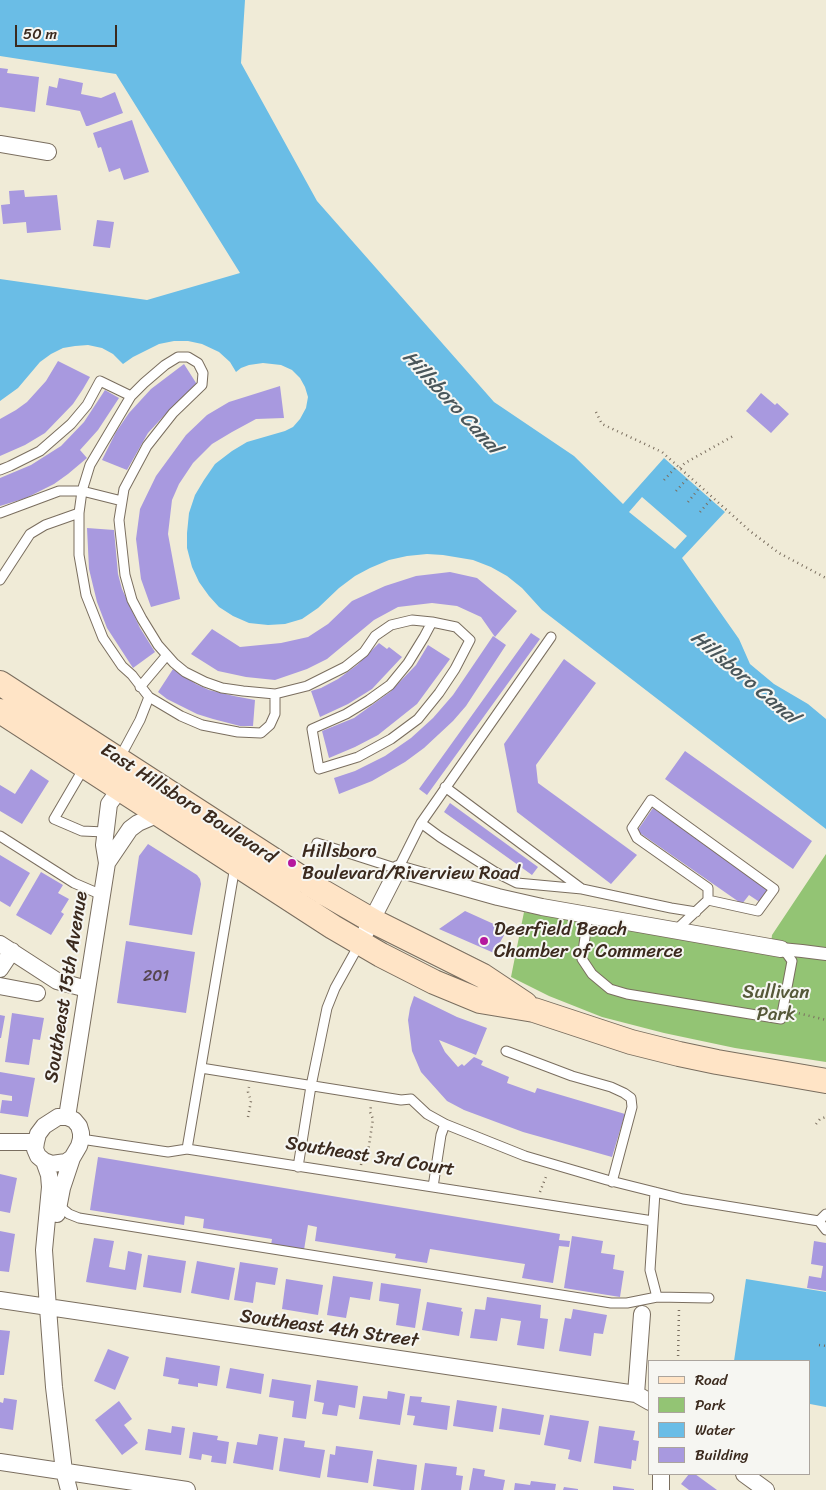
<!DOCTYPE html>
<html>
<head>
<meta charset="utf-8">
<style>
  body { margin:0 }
  #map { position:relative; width:826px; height:1490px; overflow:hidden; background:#f0ebd7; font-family:Sriracha,sans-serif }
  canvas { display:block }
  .legend { position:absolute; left:648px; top:1360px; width:162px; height:115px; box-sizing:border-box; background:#f6f6f2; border:1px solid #aba49d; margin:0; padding:6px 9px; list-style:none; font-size:15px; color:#3b2a1e }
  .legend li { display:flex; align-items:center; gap:10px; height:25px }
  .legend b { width:25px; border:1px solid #aba49d }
  .scale { position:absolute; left:15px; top:25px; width:102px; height:22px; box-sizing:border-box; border:2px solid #3b2a1e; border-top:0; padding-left:6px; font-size:15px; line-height:18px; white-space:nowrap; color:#3b2a1e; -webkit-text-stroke:4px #f6f6f2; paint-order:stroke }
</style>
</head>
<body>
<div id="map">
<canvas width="826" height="1490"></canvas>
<ul class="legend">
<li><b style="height:6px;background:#ffe4c6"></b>Road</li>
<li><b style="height:14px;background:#93c474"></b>Park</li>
<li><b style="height:14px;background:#6abde6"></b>Water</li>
<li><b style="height:14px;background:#a899df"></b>Building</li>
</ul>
<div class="scale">50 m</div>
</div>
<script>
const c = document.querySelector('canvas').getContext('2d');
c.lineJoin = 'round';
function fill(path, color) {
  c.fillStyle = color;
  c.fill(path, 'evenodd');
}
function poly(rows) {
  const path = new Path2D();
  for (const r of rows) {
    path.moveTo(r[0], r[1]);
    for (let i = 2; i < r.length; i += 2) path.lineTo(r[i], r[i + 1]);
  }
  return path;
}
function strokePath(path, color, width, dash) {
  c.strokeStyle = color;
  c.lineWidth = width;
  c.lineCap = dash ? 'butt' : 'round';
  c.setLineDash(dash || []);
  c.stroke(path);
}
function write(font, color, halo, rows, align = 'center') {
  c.font = font + ' Sriracha,sans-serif';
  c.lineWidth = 4;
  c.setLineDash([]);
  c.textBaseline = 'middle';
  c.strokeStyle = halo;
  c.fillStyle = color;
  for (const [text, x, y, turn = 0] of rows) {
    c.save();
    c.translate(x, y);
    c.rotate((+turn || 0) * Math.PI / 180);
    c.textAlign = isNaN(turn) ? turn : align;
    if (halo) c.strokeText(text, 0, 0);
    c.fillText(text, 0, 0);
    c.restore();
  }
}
const green = poly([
  [826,854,826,1062,735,1048,664,1033,602,1017,549,996,511,977,524,912,770,954,772,935]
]);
const water = poly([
  [0,0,245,0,241,63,317,201,494,402,574,456,623,504,664,458,725,512,682,558,739,639,750,664,774,684,808,704,826,719,826,829,542,610,522,588,507,576,491,567,473,560,443,555,427,554,407,556,389,560,370,568,355,576,339,588,318,608,302,619,285,624,268,625,249,623,233,616,219,607,209,596,199,582,192,567,187,548,187,533,189,513,195,495,204,480,215,464,232,451,247,442,285,431,293,427,300,419,306,408,308,397,305,387,300,378,292,370,281,365,263,363,249,365,241,368,236,372,230,362,219,352,202,344,188,341,174,341,159,344,133,357,123,364,113,354,102,348,88,345,75,346,63,348,51,354,40,362,18,388,0,401,0,279,147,300,240,273,116,74,0,56],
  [642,497,687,536,675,549,629,512],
  [746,1279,826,1292,826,1407,810,1404,810,1361,734,1361]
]);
const building = poly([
  [0,68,8,69,7,73,39,77,35,112,0,107],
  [59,78,83,83,81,94,101,98,115,92,123,113,88,126,86,126,80,111,46,105,49,86,57,88],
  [132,120,149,172,124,180,120,168,109,172,101,147,98,148,93,133],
  [24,190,25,197,57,195,61,230,27,233,26,222,3,224,1,205,10,204,9,191],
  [97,220,114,222,110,248,93,246],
  [58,361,90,377,83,389,73,404,45,433,25,445,0,456,0,419,16,410,27,402,46,381],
  [184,364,198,386,172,407,148,433,127,470,102,460,116,432,129,413,151,389],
  [280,386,284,418,256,419,232,432,212,444,193,463,179,484,172,500,168,534,180,599,151,607,141,579,136,539,140,509,156,476,186,435,207,415,229,402],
  [105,390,119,398,98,430,80,450,87,458,68,474,54,484,26,498,0,506,0,478,31,465,61,446,84,422],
  [761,393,775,405,777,403,789,414,771,433,746,411],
  [87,528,114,530,118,574,122,589,140,628,155,652,133,668,107,628,97,602,89,569],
  [450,572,477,578,517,611,495,637,481,617,457,606,432,603,398,607,374,620,327,659,307,669,275,680,246,677,218,671,191,654,212,629,240,647,281,643,308,637,328,624,352,601,385,586,416,576],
  [531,633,540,639,427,795,419,789],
  [493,636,506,645,466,706,453,721,424,748,405,762,372,781,339,794,334,778,355,771,385,756,411,738,433,718,453,695],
  [379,643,387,649,389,647,402,657,372,689,348,704,320,717,311,691,321,688,338,679,357,665],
  [428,645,450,659,417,704,378,735,355,747,329,758,322,731,354,718,390,692,416,665],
  [564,659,596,683,536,765,538,783,637,855,611,884,517,812,504,744],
  [173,669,196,684,209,690,234,696,255,700,253,726,240,726,213,719,197,714,167,699,158,692],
  [685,751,812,841,793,869,665,779],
  [31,769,49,781,22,824,0,811,0,785,15,794],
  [450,803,538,867,532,875,444,812],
  [653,808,770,891,761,903,749,895,742,904,637,831],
  [148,844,197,875,200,879,201,884,192,935,129,925,139,856],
  [0,855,30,873,10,907,0,901],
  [41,872,63,885,58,893,69,899,61,912,64,914,51,935,16,915],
  [465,911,507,930,494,953,439,929],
  [126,941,195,952,186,1013,117,1003],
  [414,996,457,1017,487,1028,476,1055,439,1040,445,1052,458,1067,462,1064,464,1066,474,1057,483,1061,481,1065,509,1077,507,1083,535,1093,537,1088,625,1114,612,1157,523,1132,464,1110,447,1101,421,1072,412,1051,408,1020,410,1008],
  [12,1013,44,1018,40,1040,33,1039,29,1065,5,1062],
  [0,1015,5,1016,1,1038,0,1038],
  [0,1072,35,1078,28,1117,0,1113,2,1100,12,1101,12,1096,0,1094],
  [98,1157,560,1234,559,1240,570,1241,569,1247,559,1246,553,1283,522,1278,525,1264,430,1249,427,1263,395,1258,396,1254,315,1241,317,1227,308,1225,304,1250,271,1245,272,1239,203,1228,204,1219,185,1216,184,1225,90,1210],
  [0,1174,17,1178,10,1213,0,1211],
  [0,1231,15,1234,9,1272,0,1271],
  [572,1236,603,1241,601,1253,615,1255,613,1269,624,1271,620,1297,564,1288],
  [94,1238,114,1241,109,1267,125,1270,128,1251,142,1254,136,1290,86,1282],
  [814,1241,826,1243,826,1291,807,1288,809,1276,821,1278,823,1266,811,1264],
  [148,1255,186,1261,181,1293,143,1287],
  [197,1261,235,1268,229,1300,191,1293],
  [240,1262,278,1268,275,1285,256,1282,253,1303,234,1300],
  [333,1276,373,1282,370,1300,350,1297,346,1318,327,1315],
  [286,1279,323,1285,318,1315,282,1309],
  [381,1283,421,1289,415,1328,396,1325,399,1304,379,1301],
  [487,1297,541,1305,540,1318,548,1319,544,1349,517,1345,521,1321,501,1318,497,1341,470,1338,475,1309,485,1310],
  [427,1302,462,1308,461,1311,463,1312,459,1336,422,1330],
  [573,1309,607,1315,603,1334,594,1333,591,1356,559,1351,565,1318,571,1319],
  [0,1330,10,1331,4,1375,0,1375],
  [108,1349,129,1357,115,1390,94,1381],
  [166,1357,220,1366,217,1386,198,1383,198,1387,178,1384,179,1379,163,1376],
  [230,1368,264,1374,261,1394,226,1388],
  [272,1379,311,1385,306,1419,292,1417,294,1401,269,1397],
  [317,1380,358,1386,355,1408,339,1405,337,1416,322,1414,324,1403,314,1401],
  [388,1391,405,1394,400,1425,359,1419,363,1396,387,1399],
  [410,1396,422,1397,421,1402,450,1406,447,1430,413,1425,415,1416,407,1415],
  [4,1398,17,1400,13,1430,0,1428,0,1402,3,1403],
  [457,1400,497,1406,493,1432,453,1426],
  [119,1401,132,1419,124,1425,138,1443,122,1455,95,1420],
  [502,1408,544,1415,540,1435,499,1429],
  [550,1415,589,1421,581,1462,568,1459,570,1450,544,1445],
  [172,1426,185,1428,181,1455,145,1450,148,1429,171,1433],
  [599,1426,635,1431,633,1440,639,1441,636,1461,632,1460,631,1469,594,1463],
  [193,1432,218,1436,217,1440,229,1442,226,1464,211,1462,212,1456,202,1454,201,1460,189,1458],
  [259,1434,278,1437,273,1470,233,1463,237,1442,257,1445],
  [284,1438,305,1441,304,1447,325,1450,320,1478,279,1471],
  [336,1446,373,1451,368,1483,327,1477,330,1454,335,1455],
  [377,1459,417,1465,414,1490,401,1490,373,1486],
  [425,1463,457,1467,456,1475,463,1476,461,1490,421,1490],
  [473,1468,485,1470,484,1476,505,1480,503,1490,469,1490],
  [689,1474,695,1474,717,1490,689,1490,681,1484],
  [531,1481,556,1484,555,1490,514,1490,515,1483,530,1485],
  [613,1486,634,1489,634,1490,613,1490],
  [564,1487,578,1489,578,1490,563,1490]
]);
const path = poly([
  [596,412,602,424,662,452,750,531,779,553,826,578],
  [680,468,685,463,735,435],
  [664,480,677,466],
  [676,491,689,477],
  [688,502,700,487],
  [700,512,712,498],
  [794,1012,826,1020],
  [248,1117,251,1101,248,1092,249,1087],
  [816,1124,820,1119,826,1117],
  [361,1165,362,1159,368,1152,373,1119,370,1112,371,1106],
  [540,1192,547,1174],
  [819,1345,826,1346],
  [678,1361,679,1308]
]);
const service = poly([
  [0,470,10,466,40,451,71,424,87,405,100,381,131,396],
  [0,513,59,491,82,491,122,501],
  [0,580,30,534,45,525,79,513],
  [140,687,167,655],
  [149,697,132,675,122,666,103,638,86,595,79,555,79,513,82,491,90,465,131,396,144,383,165,365,178,357,188,357,198,363,203,373,202,385,173,413,147,446,124,489,119,520,125,575,132,600,142,619,158,645,174,663,185,672,205,682,222,688,243,691,275,694],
  [119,759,140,720,149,697,181,716,202,725,238,732,261,733,270,725,275,714,275,694,307,686,345,667,364,652,375,636,391,625,412,620,432,622,456,627,470,640,455,669,439,693,418,719,391,739,358,757,319,769,312,729,346,714,369,700,390,685,408,663,424,637,432,622],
  [85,766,54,819,82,831,105,832],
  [421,823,440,837,495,872,517,883,582,889,445,787],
  [0,836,74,883,102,895],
  [317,843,398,869,421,823,551,637],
  [582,889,671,908,696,912],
  [588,915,582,959,592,974,610,989,627,994,781,1019,792,961,787,954,781,949],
  [676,930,708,900,758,911,774,889,651,800,632,828,637,838,708,888,708,900],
  [506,1051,572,1076,611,1087,624,1093,631,1098,632,1107,612,1182],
  [201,1068,401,1100,411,1099,427,1114,445,1124,525,1156,607,1180,683,1199,819,1221,826,1230],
  [81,1139,168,1152,187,1149,653,1221],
  [187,1149,235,866],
  [298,1167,311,1086,327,1008,335,988,360,943],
  [433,1187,441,1135,445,1124],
  [655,1192,650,1270,657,1297],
  [58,1205,69,1214,79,1218,611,1303,627,1303,657,1297,709,1298],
  [819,1221,826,1214]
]);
const pedestrian = poly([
  [781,949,802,951,826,954]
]);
const minor = poly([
  [0,144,48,152],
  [107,863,130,829,138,823,159,814],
  [360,943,398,869,498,897,542,907,781,949],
  [0,944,57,981,87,989],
  [0,969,12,951],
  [0,986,37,993],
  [58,1117,67,1117,74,1120,79,1126,81,1133,81,1139,79,1146,72,1158,66,1162,52,1164,44,1161,38,1156,35,1149,36,1142,38,1134,44,1126,58,1117],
  [67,1117,107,863,104,845,109,804,120,789],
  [0,1142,36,1142],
  [44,1161,49,1175,50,1187,44,1250,48,1308,54,1387,64,1471,69,1490],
  [57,1214,62,1188,72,1158],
  [0,1300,636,1394,650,1402],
  [636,1394,642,1314],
  [0,1462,187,1490],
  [744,1474,766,1490],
  [661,1490,661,1474]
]);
const secondary = poly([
  [0,683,323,892,373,921,483,976,525,1004],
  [0,711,333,927,381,955,434,982,480,1001,534,1010,631,1042,679,1054,717,1062,826,1081]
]);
const markers = [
  [292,863,5,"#b5179e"],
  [484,941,5,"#b5179e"]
];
const numberNames = [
  ["201",156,977]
];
const streetNames = [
  ["East Hillsboro Boulevard",188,804,33],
  ["Southeast 15th Avenue",67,987,-81],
  ["Southeast 3rd Court",370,1157,9],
  ["Southeast 4th Street",329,1329,8]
];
const poiNames = [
  ["Hillsboro",302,852],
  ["Boulevard/Riverview Road",302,874],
  ["Deerfield Beach",494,930],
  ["Chamber of Commerce",494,952]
];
const parkNames = [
  ["Sullivan",776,993],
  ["Park",776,1015]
];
const waterNames = [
  ["Hillsboro Canal",451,403,47],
  ["Hillsboro Canal",744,678,40]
];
fill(green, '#93c474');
fill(water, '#6abde6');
fill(building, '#a899df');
strokePath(service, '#7a6e5f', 11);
strokePath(pedestrian, '#7a6e5f', 14);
strokePath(minor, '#7a6e5f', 18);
strokePath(secondary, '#7a6e5f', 26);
strokePath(path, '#7a6e5f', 2.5, [1, 4]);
strokePath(service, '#fff', 9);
strokePath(pedestrian, '#fff', 12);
strokePath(minor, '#fff', 16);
strokePath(secondary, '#ffe4c6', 24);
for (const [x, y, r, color] of markers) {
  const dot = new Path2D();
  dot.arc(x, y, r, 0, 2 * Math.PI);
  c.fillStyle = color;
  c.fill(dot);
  strokePath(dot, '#f6f6f2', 2);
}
write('16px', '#56464e', null, numberNames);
write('19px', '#3b2a1e', '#f6f6f2', streetNames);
write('19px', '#3b2a1e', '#f6f6f2', poiNames, 'left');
write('19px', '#555838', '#f6f6f2', parkNames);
write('italic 20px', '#49565a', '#f6f6f2', waterNames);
</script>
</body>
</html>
